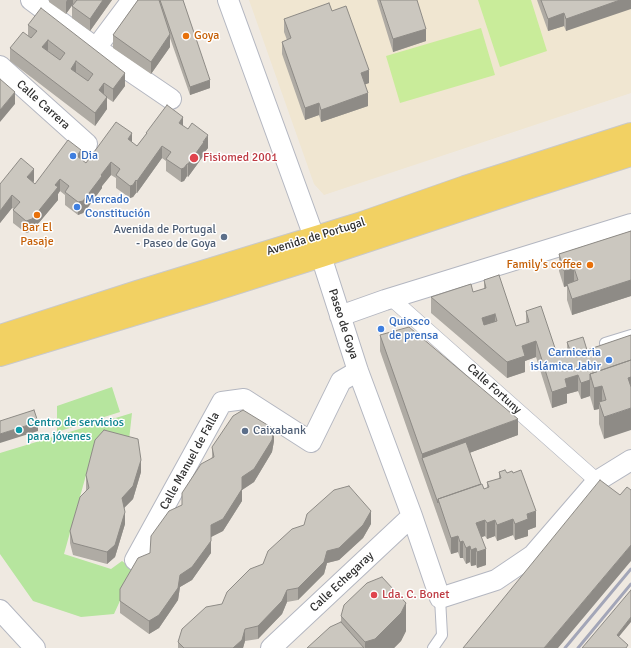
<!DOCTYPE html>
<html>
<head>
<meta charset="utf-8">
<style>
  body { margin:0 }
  canvas { display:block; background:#efe9e1 }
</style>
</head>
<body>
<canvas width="631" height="648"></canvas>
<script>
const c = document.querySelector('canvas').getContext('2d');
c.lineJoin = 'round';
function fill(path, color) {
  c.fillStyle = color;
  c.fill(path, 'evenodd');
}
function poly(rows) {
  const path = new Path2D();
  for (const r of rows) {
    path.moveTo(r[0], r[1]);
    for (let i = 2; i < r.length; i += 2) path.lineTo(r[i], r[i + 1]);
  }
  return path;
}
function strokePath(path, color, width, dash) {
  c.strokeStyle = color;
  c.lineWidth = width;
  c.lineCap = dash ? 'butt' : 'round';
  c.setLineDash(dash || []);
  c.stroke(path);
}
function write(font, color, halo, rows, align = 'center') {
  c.font = font + ' Signika,sans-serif';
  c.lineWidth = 3;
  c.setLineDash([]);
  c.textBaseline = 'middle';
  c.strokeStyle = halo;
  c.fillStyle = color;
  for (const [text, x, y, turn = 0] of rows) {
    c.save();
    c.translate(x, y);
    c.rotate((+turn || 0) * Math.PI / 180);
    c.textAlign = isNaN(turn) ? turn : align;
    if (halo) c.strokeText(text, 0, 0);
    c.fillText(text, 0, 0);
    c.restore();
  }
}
const education = poly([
  [249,0,631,0,631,93,324,195,314,184]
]);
const green = poly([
  [112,387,120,412,57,432,57,406],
  [132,413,129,440,95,443,64,554,111,569,122,561,134,570,114,614,81,617,33,601,0,554,0,453]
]);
const pitch = poly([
  [478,0,531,0,547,51,500,67],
  [481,28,495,75,400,103,386,56]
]);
const service = poly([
  [605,343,631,335],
  [433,648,442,635,440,598]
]);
const pedestrian = poly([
  [391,298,597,481]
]);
const minor = poly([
  [31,0,96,48,132,0],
  [228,0,321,256,358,371,412,516,440,598,496,580,533,555,597,481,631,460],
  [96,48,171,99],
  [0,66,87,144],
  [340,316,385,300,631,224],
  [135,560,222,402,244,399,311,442,341,381,358,371],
  [0,610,35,648],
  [271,648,412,516]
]);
const primary = poly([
  [0,336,137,292,362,223,465,187,631,134],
  [0,355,201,294,321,256,518,191,631,155]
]);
const rail = poly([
  [565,648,631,569],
  [578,648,631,584]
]);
const wall = poly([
  [49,0,112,0,90,31,72,18,72,6,73,4,66,14,49,2],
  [138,0,183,0,210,88,190,95,170,38,170,47,151,74,113,48,113,35],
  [377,0,417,0,426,41,393,52],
  [537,0,631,0,566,31,564,26,548,31],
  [332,11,369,83,365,84,368,106,321,122,319,115,305,120,282,54,282,42,287,40,284,32,284,19],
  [28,25,125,86,113,102,107,98,107,109,95,126,10,61,10,48,28,36],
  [183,126,208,148,204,153,204,155,188,177,187,176,184,181,181,182,166,171,166,161,162,158,137,193,136,193,133,197,130,198,116,188,116,178,111,175,102,186,102,188,86,210,86,209,83,213,78,215,65,205,65,195,60,191,58,194,58,200,32,231,26,233,13,223,13,210,14,209,12,208,0,223,0,184,34,181,33,183,35,184,81,160,86,163,132,143,137,146,146,134,146,133],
  [631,231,631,296,572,315,567,300,567,286,564,287,559,271,559,254],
  [484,280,516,326,526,323,526,311,557,354,567,351,567,342,587,350,631,335,604,439,599,424,599,409,594,410,590,396,581,399,578,391,571,393,567,394,567,403,552,408,536,357,525,361,525,372,507,378,431,313,431,297,473,292,484,289],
  [380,335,518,435,469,453,481,484,484,489,487,488,487,482,499,479,499,472,536,527,528,530,528,536,515,540,513,535,497,541,495,536,487,539,485,536,481,537,486,565,477,568,476,565,471,566,470,562,466,564,463,558,460,558,458,552,451,554,380,351],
  [274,441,272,452,254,482,242,490,242,501,223,531,211,537,211,553,192,580,180,587,178,600,159,628,149,634,120,613,120,589,150,553,182,505,212,457,212,447],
  [141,472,133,499,124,508,125,524,115,557,107,564,73,555,70,543,70,531,86,490,86,475],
  [371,524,363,538,339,560,327,563,324,574,298,600,287,602,282,614,258,639,245,641,243,648,178,648,178,642,222,604],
  [341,616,406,631,401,641,394,648,307,648,341,622]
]);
const shadedWall = poly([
  [67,0,73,0,73,4,66,14,66,2],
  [103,0,112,0,90,31,90,19],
  [620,0,631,0,631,9,566,31,566,19],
  [564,13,564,26,548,31,548,19],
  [426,29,426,41,393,52,393,39],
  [170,34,170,47,151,74,151,62],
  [48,40,48,52,42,47],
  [76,61,76,74,71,69],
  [369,70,369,83,361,86,361,73],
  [125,73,125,86,113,102,113,89],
  [210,80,210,88,190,95,190,87],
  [104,83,104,96,99,90],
  [15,92,15,104,0,122,0,110],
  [368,93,368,106,321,122,321,110],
  [107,97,107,109,95,126,95,113],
  [319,103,319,115,305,120,305,108],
  [183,117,183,129,179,123],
  [132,133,132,146,128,139],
  [208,135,208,148,204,153,204,155,188,177,188,164],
  [162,146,162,158,137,193,137,181],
  [81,150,81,163,77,156],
  [111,162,111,175,102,186,102,188,86,210,86,197,101,175],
  [187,164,187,176,184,181,181,182,181,169],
  [34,169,34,181,27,190,27,177],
  [60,179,60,191,58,194,58,200,32,231,26,233,26,221],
  [136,180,136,193,133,197,130,198,130,186],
  [12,195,12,208,0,223,0,211],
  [86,197,86,209,83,213,78,215,78,202],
  [574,268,574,284,567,284,567,286,564,287,564,271],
  [631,280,631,296,572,315,572,299],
  [495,314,495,330,482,334,482,318],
  [536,341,536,357,525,361,525,372,507,378,507,362,522,346],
  [631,366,631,399,602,386,602,408,599,402,599,409,594,410,594,388],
  [578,375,578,391,567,394,567,403,552,408,552,392,565,379],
  [590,380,590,396,581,399,581,383],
  [631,408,631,430,604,439,604,417],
  [518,419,518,435,426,469,422,458,422,454],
  [38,422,38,431,0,443,0,434],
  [274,429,274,441,272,452,254,482,242,490,242,501,223,531,211,537,211,553,192,580,180,587,178,600,159,628,149,634,149,621,180,575,211,525],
  [141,460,141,472,133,499,122,510,122,498],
  [371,511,371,524,363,538,339,560,327,563,324,574,298,600,298,588,327,551],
  [536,511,536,527,528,530,528,536,515,540,515,524,527,514],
  [125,512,125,524,115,557,107,564,107,552],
  [513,519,513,535,497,541,497,525],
  [485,520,485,536,476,539,476,523],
  [495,520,495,536,487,539,487,523],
  [458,536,458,552,451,554,451,538],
  [463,541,463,558,460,558,460,542],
  [631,545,631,561,558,648,544,648],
  [470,546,470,562,466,564,466,548],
  [476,548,476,565,471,566,471,550],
  [486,549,486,565,477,568,477,552],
  [287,590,287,602,282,614,258,639,258,626],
  [406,603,406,631,401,641,394,648,365,648,365,642],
  [631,617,631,622,617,639,617,635],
  [245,629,245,641,243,648,233,648]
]);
const building = poly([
  [77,0,103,0,90,19,72,6,77,0],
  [138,0,159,0,170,34,151,62,113,35,138,0],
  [160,0,183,0,210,80,190,87,160,0],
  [380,0,417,0,426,29,393,39,380,0],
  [541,0,620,0,566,19,564,13,548,19,541,0],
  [329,3,332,11,346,6,369,70,361,73,368,93,321,110,319,103,305,108,282,42,291,38,284,19,329,3],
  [41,8,125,73,113,89,104,83,99,90,107,97,95,113,10,48,23,32,31,38,37,31,28,25,41,8],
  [48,40,65,53,60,60,42,47,48,40],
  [76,61,93,74,88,81,71,69,76,61],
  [0,79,15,92,0,110,0,79],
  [167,105,183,117,179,123,188,129,192,123,208,135,203,142,204,142,188,164,187,164,184,168,181,169,166,159,171,152,162,146,137,181,136,180,133,185,130,186,116,175,120,169,111,162,101,175,102,176,86,197,83,201,78,202,65,192,69,186,60,179,55,185,58,187,32,219,26,221,13,210,20,202,12,195,0,211,0,184,21,158,34,169,27,177,35,184,68,140,81,150,77,156,86,163,116,122,132,133,128,139,137,146,147,133,146,133,167,105],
  [631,231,631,280,572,299,567,284,578,280,574,268,564,271,559,254,631,231],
  [499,275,516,326,529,322,526,311,541,306,557,354,570,350,567,342,583,337,587,350,631,335,631,360,590,374,590,380,581,383,578,375,565,379,567,387,552,392,536,341,522,346,525,356,507,362,431,297,471,284,473,292,486,288,484,280,499,275],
  [495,314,497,321,484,325,482,318,495,314],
  [409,327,518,419,422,454,380,335,409,327],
  [631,360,631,377,628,378,631,387,631,408,604,417,599,402,606,400,602,386,594,388,590,374,631,360],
  [34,410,38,422,0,434,0,421,34,410],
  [243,410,274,429,272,440,254,469,242,477,242,489,223,519,211,525,211,541,192,567,180,575,178,588,159,615,149,621,120,601,120,589,138,558,150,553,151,536,169,511,182,505,182,493,201,464,214,457,212,447,233,416,243,410],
  [104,430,138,439,141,460,133,486,122,498,125,512,115,545,107,552,73,543,70,531,80,497,89,488,86,475,95,440,104,430],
  [466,442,481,484,438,499,438,503,422,458,466,442],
  [505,470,507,473,512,471,513,473,521,470,536,511,527,514,528,519,515,524,513,519,497,525,495,520,487,523,485,520,476,523,486,549,477,552,476,548,471,550,470,546,466,548,463,541,460,542,458,536,451,538,438,499,482,484,484,489,489,487,487,482,501,478,499,472,505,470],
  [600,480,620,495,627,487,631,490,631,545,544,648,463,648,600,480],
  [349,486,371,511,363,525,339,548,327,551,324,562,298,588,287,590,282,601,258,626,245,629,242,640,233,648,184,648,178,642,182,629,206,607,222,604,227,592,250,569,263,564,268,551,292,529,304,525,307,514,334,490,349,486],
  [382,577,406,603,401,613,375,639,365,642,341,616,344,605,367,583,382,577],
  [631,590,631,617,617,635,628,645,626,648,582,648,631,590],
  [341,622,364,648,307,648,330,627,341,622]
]);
const markers = [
  [186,36,4,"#e8710a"],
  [73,156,4,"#3f7fe0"],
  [194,158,5,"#e0444e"],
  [77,207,4,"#3f7fe0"],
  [37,215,4,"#e8710a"],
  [224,237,4,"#5c6f8a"],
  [590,265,4,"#e8710a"],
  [381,329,4,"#3f7fe0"],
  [609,360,4,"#3f7fe0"],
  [19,430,4,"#0f9aa8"],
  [245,431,4,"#5c6f8a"],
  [374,595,4,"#e0444e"]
];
const foodNames = [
  ["Goya",194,36],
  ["Bar El",37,228,"center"],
  ["Pasaje",37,242,"center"],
  ["Family's coffee",582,265,"right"]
];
const streetNames = [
  ["Calle Carrera",43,105,42],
  ["Avenida de Portugal",316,237,-17],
  ["Paseo de Goya",343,324,72],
  ["Calle Fortuny",494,389,42],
  ["Calle Manuel de Falla",190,461,-61],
  ["Calle Echegaray",342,582,-43]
];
const shopNames = [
  ["Dia",81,156],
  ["Mercado",85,200],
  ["Constitución",85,214],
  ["Quiosco",389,322],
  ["de prensa",389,336],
  ["Carniceria",601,353,"right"],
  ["islámica Jabir",601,367,"right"]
];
const healthNames = [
  ["Fisiomed 2001",203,158],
  ["Lda. C. Bonet",382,595]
];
const serviceNames = [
  ["Avenida de Portugal",216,230],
  ["- Paseo de Goya",216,244],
  ["Caixabank",253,431,"left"]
];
const cultureNames = [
  ["Centro de servicios",27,423],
  ["para jóvenes",27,437]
];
fill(education, '#f0e6d1');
fill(green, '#b6e59e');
fill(pitch, '#c9ec9a');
strokePath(service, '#b4b7c1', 12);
strokePath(pedestrian, '#b4b7c1', 16);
strokePath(minor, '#b4b7c1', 22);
strokePath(primary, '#c9c9c9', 24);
strokePath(service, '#fff', 10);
strokePath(pedestrian, '#fff', 15);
strokePath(minor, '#fff', 20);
strokePath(primary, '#f2d163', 22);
strokePath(rail, '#a3a6b8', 3);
fill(wall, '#afaba4');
fill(shadedWall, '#8e8b86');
fill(building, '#cbc7bf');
strokePath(building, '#8e8b86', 1);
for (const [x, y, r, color] of markers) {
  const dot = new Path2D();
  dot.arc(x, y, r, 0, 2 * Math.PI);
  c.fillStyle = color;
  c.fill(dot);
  strokePath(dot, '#fff', 1.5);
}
write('12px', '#c56008', '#fff', foodNames, 'left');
write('12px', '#2e2e2e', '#fff', streetNames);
write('12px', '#366cbe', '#fff', shopNames, 'left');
write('12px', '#be3a42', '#fff', healthNames, 'left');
write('12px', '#4e5e75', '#fff', serviceNames, 'right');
write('12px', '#0d838f', '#fff', cultureNames, 'left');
</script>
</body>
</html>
